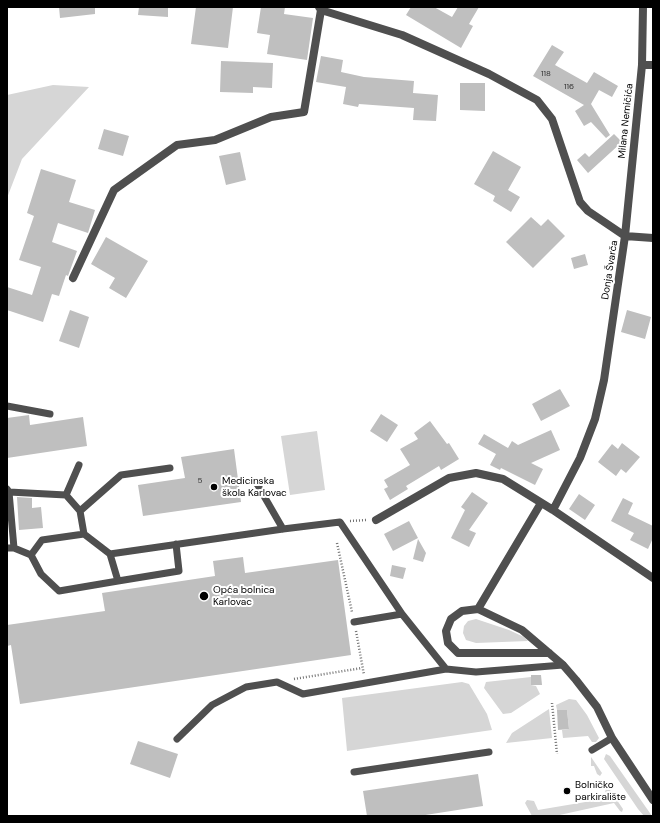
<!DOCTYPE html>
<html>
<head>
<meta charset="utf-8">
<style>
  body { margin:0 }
  #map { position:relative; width:660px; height:823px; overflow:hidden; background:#fff; font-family:"DM Sans",sans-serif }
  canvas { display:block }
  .frame { position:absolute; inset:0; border:8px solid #000; pointer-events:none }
</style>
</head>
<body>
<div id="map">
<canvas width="660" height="823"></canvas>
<div class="frame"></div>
</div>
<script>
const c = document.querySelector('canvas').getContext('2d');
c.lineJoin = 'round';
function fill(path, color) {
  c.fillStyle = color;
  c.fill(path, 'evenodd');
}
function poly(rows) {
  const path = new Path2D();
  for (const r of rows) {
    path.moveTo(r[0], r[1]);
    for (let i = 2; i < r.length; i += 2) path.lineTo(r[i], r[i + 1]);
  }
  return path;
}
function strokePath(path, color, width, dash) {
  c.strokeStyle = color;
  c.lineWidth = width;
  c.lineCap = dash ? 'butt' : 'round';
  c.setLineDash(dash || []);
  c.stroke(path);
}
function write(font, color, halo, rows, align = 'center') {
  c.font = font + ' "DM Sans",sans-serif';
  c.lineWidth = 4;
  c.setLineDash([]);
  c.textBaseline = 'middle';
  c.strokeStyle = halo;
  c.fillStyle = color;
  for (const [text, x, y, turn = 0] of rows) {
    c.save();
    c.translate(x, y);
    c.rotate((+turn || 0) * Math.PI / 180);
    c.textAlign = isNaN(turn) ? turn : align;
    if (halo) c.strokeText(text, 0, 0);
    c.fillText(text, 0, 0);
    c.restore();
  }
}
const green = poly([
  [53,85,89,87,22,159,7,198,7,95],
  [317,431,325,490,290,495,281,436],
  [476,619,509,630,524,637,528,641,476,643,466,640,463,633,464,626,468,621],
  [531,677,531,685,536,686,540,694,511,713,503,714,484,688,486,682],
  [462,682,469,684,487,714,492,730,347,751,342,698],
  [569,699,576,700,587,715,599,738,596,742,592,742,588,736,563,738,562,730,569,729,567,710,557,710,556,705],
  [549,709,552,738,506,743,512,733],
  [606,754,610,756,652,816,644,816,638,809,604,759],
  [591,757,602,773,600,776,597,774,594,766,591,766],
  [607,789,610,790,623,809,622,812,620,811,614,803,555,816,532,816,525,803,527,800,534,801,538,810,609,798,605,791]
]);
const building = poly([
  [59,7,95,7,95,14,60,18],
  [139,7,168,7,168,17,138,15],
  [196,7,233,7,228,48,191,44],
  [261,7,285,7,284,14,313,18,307,60,267,54,270,35,257,33],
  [411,7,434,7,452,17,458,7,479,7,469,24,473,26,461,48,406,15],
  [552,45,564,52,555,65,587,83,594,72,618,86,612,97,599,90,591,104,610,135,606,138,591,122,584,126,575,111,584,105,533,76],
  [321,56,343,60,341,72,364,77,414,81,413,93,438,95,436,121,413,120,414,108,359,104,358,107,343,104,346,87,316,82],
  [221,61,273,63,272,88,253,87,253,93,220,92],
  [460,83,485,83,485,111,460,110],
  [104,129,129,136,123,156,98,149],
  [614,134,622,142,588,173,577,160,585,153,589,157],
  [493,151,521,167,508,190,520,197,511,212,493,201,495,196,474,184],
  [240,152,246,180,226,185,219,156],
  [41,169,76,180,69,202,95,210,88,233,58,223,52,242,77,251,68,276,66,275,59,296,52,294,43,322,7,310,7,287,32,295,41,267,19,260,34,216,27,213],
  [531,217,541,226,548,219,565,236,533,268,506,242],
  [106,237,148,261,126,298,109,288,115,278,91,264],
  [585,254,588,265,574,269,571,258],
  [70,310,89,317,79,348,59,341],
  [627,310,651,317,645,339,621,332],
  [560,389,570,406,541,421,532,404],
  [381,414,398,425,387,442,370,431],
  [29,415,30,425,83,417,87,446,7,458,7,418],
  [430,421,447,444,449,443,459,459,441,470,439,466,406,486,408,489,390,500,384,489,388,487,384,480,410,465,400,449,418,439,414,433],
  [551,430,560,450,531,463,543,469,535,485,501,468,500,470,490,465,496,454,478,444,484,434,508,448,512,441,518,445],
  [622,443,640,457,626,473,621,469,616,476,598,462,612,444,618,449],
  [234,449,241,502,143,516,138,485,185,478,181,457],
  [472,492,488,503,469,530,476,533,469,547,451,538,465,510,461,507],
  [579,494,595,505,585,520,569,509],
  [17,497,32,498,32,508,41,507,43,528,19,530],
  [623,498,633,503,628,514,653,526,653,538,648,549,630,540,634,533,611,521],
  [409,521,418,538,393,551,384,534],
  [418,539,426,553,423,562,413,559],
  [243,557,245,573,338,560,351,655,20,704,11,645,7,646,7,625,105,611,102,593,215,576,213,561],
  [392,565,406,568,403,579,390,576],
  [531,675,541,675,542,685,531,685],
  [557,710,567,710,569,729,558,730],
  [138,741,178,754,170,778,130,764],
  [478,774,483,806,419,816,367,816,363,791]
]);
const path = poly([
  [350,521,367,520],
  [337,543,352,612],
  [356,631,364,675],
  [294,679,362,668],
  [552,703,557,754]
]);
const lane = poly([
  [7,406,50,414],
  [257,484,283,529],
  [7,489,9,492,14,548],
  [9,492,66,495,79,465],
  [66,495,80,511,121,475,170,468],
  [80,511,84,534],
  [7,548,14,548,31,555,41,574,59,591,118,581,110,554,84,534,42,540,31,555],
  [110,554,283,529,340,522,402,614],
  [118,581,179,571,176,544],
  [354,622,402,614,446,669],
  [177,739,212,705,246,687,277,682,303,694,446,669,476,672,563,665],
  [592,750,612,738],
  [354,772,489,752]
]);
const street = poly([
  [319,7,321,10,402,35,489,74,537,100,552,119,580,202,588,211,625,236,653,238],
  [642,65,653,65],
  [73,278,114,190,177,145,215,140,271,117,304,112,321,10],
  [553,510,580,458,595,419,604,380,625,236,642,65,643,7],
  [376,520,449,478,476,473,503,479,553,510,653,578],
  [478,609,541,503],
  [549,653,458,653,448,643,446,631,451,619,462,611,478,609,522,630,549,653,563,665,576,680,597,707,612,738,653,800]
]);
const markers = [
  [214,487,4,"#000"],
  [204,596,5,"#000"],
  [567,791,4,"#000"]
];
const numberNames = [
  ["118",546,74],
  ["116",569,87],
  ["5",200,481]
];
const streetNames = [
  ["Milana Nemičića",626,121,-84],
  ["Donja Švarča",610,270,-81]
];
const poiNames = [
  ["Medicinska",222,481],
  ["škola Karlovac",222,493],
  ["Opća bolnica",213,590],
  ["Karlovac",213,602],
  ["Bolničko",575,785],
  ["parkiralište",575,797]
];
fill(green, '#d6d6d6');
fill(building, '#bfbfbf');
strokePath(path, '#717171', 2.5, [1, 2]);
strokePath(lane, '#4f4f4f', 7);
strokePath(street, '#4f4f4f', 8);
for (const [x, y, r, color] of markers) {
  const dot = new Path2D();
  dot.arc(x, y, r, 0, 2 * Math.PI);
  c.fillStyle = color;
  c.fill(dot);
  strokePath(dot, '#fff', 1.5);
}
write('8px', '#303030', null, numberNames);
write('10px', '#000', '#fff', streetNames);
write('10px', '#000', '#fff', poiNames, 'left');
</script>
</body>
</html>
